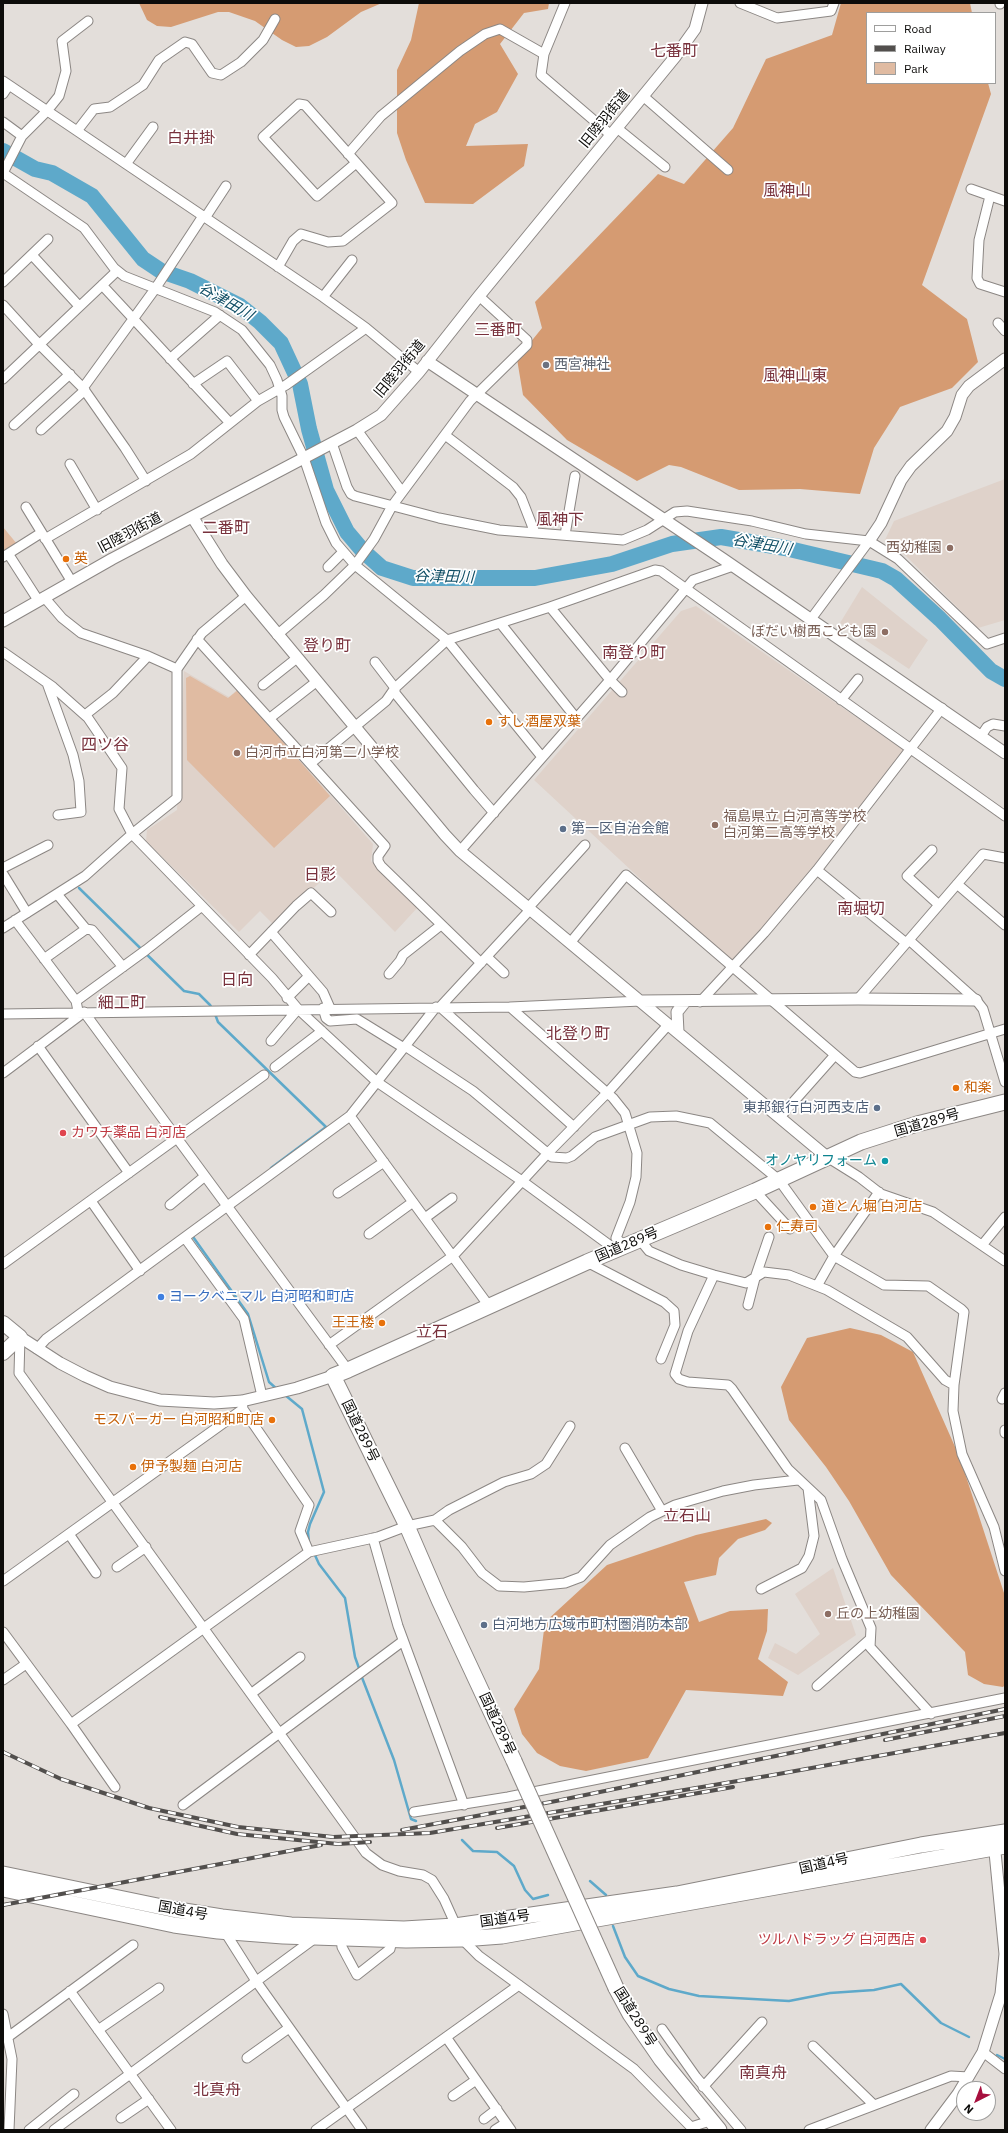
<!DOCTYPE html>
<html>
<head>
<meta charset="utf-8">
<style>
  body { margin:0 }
  #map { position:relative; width:1008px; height:2133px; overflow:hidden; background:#e3deda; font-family:"IBM Plex Sans",sans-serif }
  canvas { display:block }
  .frame { position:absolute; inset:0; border:4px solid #0d0c0a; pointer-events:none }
  .legend { position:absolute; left:866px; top:12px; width:130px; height:72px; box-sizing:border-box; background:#fff; border:1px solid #9e9e9d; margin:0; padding:5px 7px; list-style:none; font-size:12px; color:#0d0c0a }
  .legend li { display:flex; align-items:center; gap:8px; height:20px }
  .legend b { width:20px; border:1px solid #9e9e9d }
  .north { position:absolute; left:956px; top:2081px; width:40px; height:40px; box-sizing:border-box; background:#fff; border:1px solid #9e9e9d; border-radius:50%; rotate:222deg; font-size:11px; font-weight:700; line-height:16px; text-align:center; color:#0d0c0a }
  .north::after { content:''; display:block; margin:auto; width:14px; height:18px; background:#a70f3e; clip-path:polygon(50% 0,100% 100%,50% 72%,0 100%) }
</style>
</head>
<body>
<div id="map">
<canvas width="1008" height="2133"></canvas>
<div class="frame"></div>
<ul class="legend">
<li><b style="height:5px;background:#fff"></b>Road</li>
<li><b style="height:5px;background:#524f4d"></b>Railway</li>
<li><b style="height:11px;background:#e0bba2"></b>Park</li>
</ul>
<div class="north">N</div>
</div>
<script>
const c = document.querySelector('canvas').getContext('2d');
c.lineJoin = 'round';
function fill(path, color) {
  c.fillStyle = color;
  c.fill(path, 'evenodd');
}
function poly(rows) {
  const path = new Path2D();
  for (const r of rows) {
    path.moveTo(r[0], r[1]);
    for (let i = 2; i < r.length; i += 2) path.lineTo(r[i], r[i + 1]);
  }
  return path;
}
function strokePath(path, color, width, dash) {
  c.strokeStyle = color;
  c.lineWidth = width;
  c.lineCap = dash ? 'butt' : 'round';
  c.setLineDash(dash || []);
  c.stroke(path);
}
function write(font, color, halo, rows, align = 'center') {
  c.font = font + ' "IBM Plex Sans","Noto Sans JP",sans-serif';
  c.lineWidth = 3.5;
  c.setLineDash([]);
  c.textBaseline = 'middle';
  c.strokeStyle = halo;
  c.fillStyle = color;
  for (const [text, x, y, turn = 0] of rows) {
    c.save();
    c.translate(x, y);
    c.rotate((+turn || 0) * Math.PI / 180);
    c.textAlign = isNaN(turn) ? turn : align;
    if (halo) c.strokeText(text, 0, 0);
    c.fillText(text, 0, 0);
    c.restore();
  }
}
const built = poly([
  [1005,479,1005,620,978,628,906,556,885,540,894,521],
  [862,587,928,640,909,669,840,623],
  [696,606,905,751,811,870,732,964,534,780,681,611],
  [184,671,229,697,238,689,373,844,371,861,418,907,395,932,334,870,273,924,260,911,239,932,146,841,147,830,177,810],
  [833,1568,856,1635,798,1675,768,1658,775,1643,796,1654,820,1634,795,1594]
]);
const green = poly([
  [3,527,17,544,3,553],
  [190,676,228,698,238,690,330,796,274,848,187,760,186,678]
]);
const forest = poly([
  [139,3,382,3,361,12,327,37,309,46,296,47,282,40,255,21,229,12,218,12,171,27,157,26,147,20],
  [419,3,549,3,548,9,524,13,500,44,518,74,497,112,475,124,466,146,528,144,524,166,473,204,425,203,406,160,397,133,397,70,411,40],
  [841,3,970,3,972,13,867,13,867,83,988,83,991,94,922,285,967,319,978,362,952,388,900,407,874,448,860,494,800,489,739,490,681,467,669,465,637,481,567,440,523,395,517,359,542,328,535,302,658,174,684,184,733,128,766,59,832,35],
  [850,1328,881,1335,913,1352,960,1458,1005,1596,1005,1685,1003,1687,984,1684,968,1675,965,1652,891,1575,849,1501,826,1467,789,1420,781,1387,807,1338],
  [766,1519,772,1523,765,1530,738,1539,719,1558,716,1575,684,1582,699,1622,730,1611,768,1609,767,1631,758,1659,788,1682,783,1696,686,1690,648,1758,586,1771,560,1766,537,1753,522,1734,514,1709,539,1669,545,1622,607,1565,696,1535]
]);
const stream = poly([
  [79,888,184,991,199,994,210,1005,213,1010],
  [215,1014,218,1022,326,1127,271,1168],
  [191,1234,248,1314,269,1382,278,1390],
  [285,1395,302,1409,324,1492,310,1524,308,1532,309,1543],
  [314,1553,319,1564,345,1598,355,1657,360,1671],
  [361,1675,394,1760,411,1819,416,1821],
  [462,1840,473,1851,497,1852,514,1866,525,1890,533,1899,548,1895],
  [590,1881,606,1895],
  [613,1926,625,1957,638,1976,669,1989,699,1996,789,2001,830,1993,874,1990,901,1984,941,2023,969,2037],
  [997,2055,1005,2059]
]);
const river = poly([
  [3,151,35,169,52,173,92,196,143,259,161,271,190,281,240,306,260,322,281,343,300,384,309,429,326,490,347,532,363,551,382,568,413,578,535,578,612,564,672,544,721,537,785,548,882,571,896,579,940,619,991,671,1005,679]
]);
const minor = poly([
  [565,3,544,54,541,75,611,135],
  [740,3,777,18,831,11,834,3],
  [1000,3,1000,4],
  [3,81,323,297,366,328,419,372],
  [3,94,9,85],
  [643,96,728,170],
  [3,122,22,136],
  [617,128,665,167],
  [77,131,94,109,110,107,143,85,159,60,185,42,192,44,212,73,221,75,241,62,263,40,275,19],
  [348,154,381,116,460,51,485,34,500,29,544,54],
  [126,164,153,127],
  [3,173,84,228,114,268,124,276,215,312,242,330,270,365,277,380,282,396,282,410,284,417,304,458,326,523,336,543,355,565,447,640,542,757],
  [3,173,22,136,47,111,59,96,66,71,62,41,88,21],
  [971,189,1005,201],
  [990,196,979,240,977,278,980,284,1005,292],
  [205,218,226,186],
  [32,255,79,306],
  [278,267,293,241,301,234,328,242,343,241,392,203,305,105,299,104,263,137,317,196,356,163],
  [3,282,48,239],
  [102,285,230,423],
  [323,297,352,260],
  [3,305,35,340,83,388,125,448,146,481],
  [998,323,1005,331],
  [170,359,220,315],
  [3,379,117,271],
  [193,384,227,361,258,401],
  [83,388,155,289,203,216],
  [14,425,70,374],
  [41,430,85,390],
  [357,430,402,492],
  [445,435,513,487,521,497,535,533],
  [332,443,347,487,351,494,355,496,439,518,499,530,623,540,647,530,675,512,687,511,752,521,806,534,869,541,898,559,987,644,1005,638],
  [70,464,97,510],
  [26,507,72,582],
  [565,535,575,476],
  [45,539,191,454,258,401,286,385,366,328],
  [9,555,38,600],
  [3,557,41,533],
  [328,567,343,552],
  [44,597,62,618,81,633,148,656,177,669],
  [550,607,610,680,622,692],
  [811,619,869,541],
  [501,624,576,718],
  [277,635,324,595,355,565,374,539,392,506,470,401,527,345,527,340,479,296],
  [197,639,385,846,378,856,378,861,381,866,481,963],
  [3,652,53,687,88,718,122,768,119,809,132,834,272,978,298,1009,377,1082,522,1181,616,1250],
  [47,683,73,755,79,781,81,812,58,815],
  [263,685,297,658],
  [841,700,858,679],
  [85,715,113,693,148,656],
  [270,718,316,682],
  [981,736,987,727,993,724,1005,726],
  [311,763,386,701,395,688,375,662],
  [494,813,474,790,395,693,395,688,447,640,550,607,655,570,661,571,1005,816],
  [932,850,907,876,939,905],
  [460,851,610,680,693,580,733,566],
  [3,868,48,845],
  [817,870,906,943],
  [3,874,27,913],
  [957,884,1005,925],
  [57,894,86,929],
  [3,928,85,876,132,834,177,798,177,669,202,633,246,596],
  [271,932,323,992,330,1008],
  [909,940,976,1000,983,1009,1005,1082],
  [570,943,626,875,855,1072,860,1073,1005,1029],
  [249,955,296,906,311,893,331,912],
  [487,957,504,973],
  [44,959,86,929,92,930,123,967],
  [389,974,400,961,403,955,441,925],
  [287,998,309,976],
  [858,999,983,854,1005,858],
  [76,1001,146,950,202,906],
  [700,1002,764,933,817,870,942,708],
  [440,1007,527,913,529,907,585,845],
  [440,1007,574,1127],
  [510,1007,613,1098,625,1113,637,1153,636,1177,630,1202,616,1238,625,1246],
  [323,1008,326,1018,330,1021,357,1019,404,1048],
  [84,1012,348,1370],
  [3,1014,510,1007,641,1001],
  [271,1041,298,1009],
  [38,1046,129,1173],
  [405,1046,473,1091,552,1157,567,1158,572,1156,595,1137,650,1117,676,1116,710,1123,779,1180,834,1256,884,1285,928,1286,961,1309,964,1312,954,1385,953,1411,962,1454,994,1527,1005,1571],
  [275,1067,322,1031],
  [3,1073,79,1016,76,1001,15,920],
  [350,1116,489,1306],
  [780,1117,835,1055],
  [827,1157,859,1177,881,1194,933,1212,1005,1261],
  [755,1191,790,1229],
  [338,1193,384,1162],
  [91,1201,140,1271],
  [170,1205,205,1176],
  [425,1218,452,1198],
  [369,1234,413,1202],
  [185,1238,244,1319,262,1396],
  [640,1240,649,1251,681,1265,714,1275,746,1283,764,1272,789,1275,827,1290,907,1337,945,1380,954,1385],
  [983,1244,1005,1217],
  [587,1262,664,1302,674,1311,675,1325,661,1359],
  [3,1264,264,1075],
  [714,1275,688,1331,675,1374,679,1379,688,1382,728,1385,732,1389,788,1469,821,1500,842,1559,871,1628,870,1647,931,1714],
  [817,1286,834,1256,879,1192],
  [748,1305,755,1278,769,1237],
  [20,1337,19,1373,366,1853,382,1865,399,1871,423,1875,432,1880,444,1899,462,1939,479,1956,634,2069,691,2127,710,2121],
  [329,1345,453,1256,547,1154,610,1090,668,1025],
  [37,1349,46,1339,350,1116,436,1007],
  [1002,1399,1005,1393],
  [243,1409,309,1505,300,1531,309,1552],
  [1005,1430,1005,1433],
  [625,1448,662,1511],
  [435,1520,449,1510,504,1482,531,1474,546,1464,570,1426],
  [69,1534,96,1573],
  [373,1538,398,1626,464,1805],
  [117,1567,146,1547],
  [3,1581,243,1409,242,1401],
  [761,1589,802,1568,809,1556,814,1536,808,1488],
  [3,1632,71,1724,309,1552,378,1537,407,1526,435,1520,462,1547,482,1573,499,1586,524,1587,565,1583,581,1577,610,1545,650,1517,675,1505,723,1491,754,1485,798,1480],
  [3,1680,26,1664],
  [817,1686,870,1639],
  [252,1693,300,1657],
  [71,1724,115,1787],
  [183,1805,403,1641],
  [414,1812,508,1797,1005,1698],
  [225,1932,256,1981,362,2130],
  [341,1938,342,1947,357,1975,390,1949,392,1940],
  [70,1991,171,2130],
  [3,2014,12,2059,9,2130],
  [662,2029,696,2077,741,2130],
  [98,2030,159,1988],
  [446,2037,511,2130],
  [3,2038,8,2037,133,1945],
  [813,2046,874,2105],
  [983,2052,1005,2069],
  [247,2058,289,2028],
  [703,2087,762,2022],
  [453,2096,476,2080],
  [121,2118,149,2099],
  [484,2119,497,2109],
  [29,2130,74,2094],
  [54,2130,311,1941,313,1937],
  [316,2130,519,1985],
  [495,2130,506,2123],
  [809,2130,951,2076,969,2077]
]);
const tertiary = poly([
  [427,361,723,559,1005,753],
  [193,518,222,564,246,596,445,835,460,851,827,1157],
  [869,541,881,523,901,480,911,466,947,431,955,417,962,395,969,386,1005,359],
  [3,621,112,559,357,430,381,415,419,372,479,296,675,57,695,29,702,3],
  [641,1001,858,999,976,1000],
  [678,1032,677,1012,685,1002],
  [20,1337,60,1363,85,1376,110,1387,160,1400,214,1403,242,1401,297,1388,333,1376],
  [931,2130,958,2094,983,2052,1001,1994,1005,1954,994,1842]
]);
const primary = poly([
  [3,1323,20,1337,3,1353]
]);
const trunk = poly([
  [514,1761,439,1600,407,1526,333,1376,348,1370,587,1262,755,1191,861,1142,917,1124,1005,1102],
  [3,1874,172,1909,222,1917,291,1925,404,1929,455,1926,677,1894,921,1845,1005,1832],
  [3,1889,174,1925,218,1931,283,1936,406,1940,462,1939,502,1936,1005,1846],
  [616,1988,630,2014,661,2059,719,2130]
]);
const rail = poly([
  [885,1740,1005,1716],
  [3,1752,61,1779,149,1808,238,1827,333,1837,430,1833,773,1775,1005,1733],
  [160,1817,237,1834,338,1844,370,1842],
  [497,1828,733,1787],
  [402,1830,556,1801,1005,1709],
  [3,1905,321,1845]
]);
const trunkBridge = poly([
  [514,1761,616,1988]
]);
const markers = [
  [546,365,4,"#6b7280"],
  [950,548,4,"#8d6e63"],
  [66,559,4,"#e8710a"],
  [885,632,4,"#8d6e63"],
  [489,722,4,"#e8710a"],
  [237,753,4,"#8d6e63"],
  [715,825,4,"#8d6e63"],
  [563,829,4,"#5c6f8a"],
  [956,1088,4,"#e8710a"],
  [877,1108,4,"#5c6f8a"],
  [63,1133,4,"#e0444e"],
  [885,1161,4,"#0f9aa8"],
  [813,1207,4,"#e8710a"],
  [768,1227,4,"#e8710a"],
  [161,1297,4,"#3f7fe0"],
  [382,1323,4,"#e8710a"],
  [272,1420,4,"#e8710a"],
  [133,1467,4,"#e8710a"],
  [828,1614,4,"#8d6e63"],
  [484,1625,4,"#5c6f8a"],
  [923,1940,4,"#e0444e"]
];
const streetNames = [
  ["旧陸羽街道",605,119,-51],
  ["旧陸羽街道",400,369,-50],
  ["旧陸羽街道",130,533,-28],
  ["国道289号",927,1123,-16],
  ["国道289号",627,1245,-23],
  ["国道289号",360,1431,64],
  ["国道289号",497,1724,65],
  ["国道4号",824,1864,-13],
  ["国道4号",183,1911,10],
  ["国道4号",505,1919,-8],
  ["国道289号",635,2017,58]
];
const worshipNames = [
  ["西宮神社",554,365]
];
const educationNames = [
  ["西幼稚園",942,548,"right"],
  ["ぼだい樹西こども園",877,632,"right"],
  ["白河市立白河第二小学校",245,753],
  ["福島県立 白河高等学校",723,817],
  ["白河第二高等学校",723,833],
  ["丘の上幼稚園",836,1614]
];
const foodNames = [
  ["英",74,559],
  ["すし酒屋双葉",497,722],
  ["和楽",964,1088],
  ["道とん堀 白河店",821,1207],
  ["仁寿司",776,1227],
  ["王王楼",374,1323,"right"],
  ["モスバーガー 白河昭和町店",264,1420,"right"],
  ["伊予製麺 白河店",141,1467]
];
const serviceNames = [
  ["第一区自治会館",571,829],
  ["東邦銀行白河西支店",869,1108,"right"],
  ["白河地方広域市町村圏消防本部",492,1625]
];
const healthNames = [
  ["カワチ薬品 白河店",71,1133],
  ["ツルハドラッグ 白河西店",915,1940,"right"]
];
const cultureNames = [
  ["オノヤリフォーム",877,1161]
];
const shopNames = [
  ["ヨークベニマル 白河昭和町店",169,1297]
];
const waterNames = [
  ["谷津田川",226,302,30],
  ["谷津田川",762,545,10],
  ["谷津田川",444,577,2]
];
const quarterNames = [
  ["七番町",674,51],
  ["白井掛",191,138],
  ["風神山",787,191],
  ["三番町",498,330],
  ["風神山東",795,376],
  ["風神下",560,520],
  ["二番町",226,528],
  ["登り町",327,646],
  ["南登り町",634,653],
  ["四ツ谷",105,745],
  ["日影",320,875],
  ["南堀切",861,909],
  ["日向",237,980],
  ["細工町",122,1003],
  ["北登り町",578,1034],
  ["立石",432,1332],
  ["立石山",687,1516],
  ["南真舟",763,2073],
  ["北真舟",217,2090]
];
fill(built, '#dfd2ca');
fill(green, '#e0bba2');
fill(forest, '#d59b72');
strokePath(stream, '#5ea9ca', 2.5);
strokePath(river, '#5ea9ca', 16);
strokePath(minor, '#8c8784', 11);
strokePath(tertiary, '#8c8784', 13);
strokePath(primary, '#8c8784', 16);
strokePath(trunk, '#8c8784', 17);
strokePath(minor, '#fff', 9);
strokePath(tertiary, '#fff', 11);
strokePath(primary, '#fff', 14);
strokePath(trunk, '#fff', 15);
strokePath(rail, '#524f4d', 4);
strokePath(rail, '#fff', 2.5, [8]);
strokePath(trunkBridge, '#8c8784', 17, []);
strokePath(trunkBridge, '#fff', 15);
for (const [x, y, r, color] of markers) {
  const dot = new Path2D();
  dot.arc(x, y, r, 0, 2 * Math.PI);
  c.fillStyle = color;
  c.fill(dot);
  strokePath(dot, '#fff', 1.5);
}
write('14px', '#0d0c0a', '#fff', streetNames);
write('14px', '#5b616d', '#fff', worshipNames, 'left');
write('14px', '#785e54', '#fff', educationNames, 'left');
write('14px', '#c56008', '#fff', foodNames, 'left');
write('14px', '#4e5e75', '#fff', serviceNames, 'left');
write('14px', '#be3a42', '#fff', healthNames, 'left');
write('14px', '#0d838f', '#fff', cultureNames, 'right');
write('14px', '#366cbe', '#fff', shopNames, 'left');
write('italic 15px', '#114f66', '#fff', waterNames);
write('16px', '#78313c', '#fff', quarterNames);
</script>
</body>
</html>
